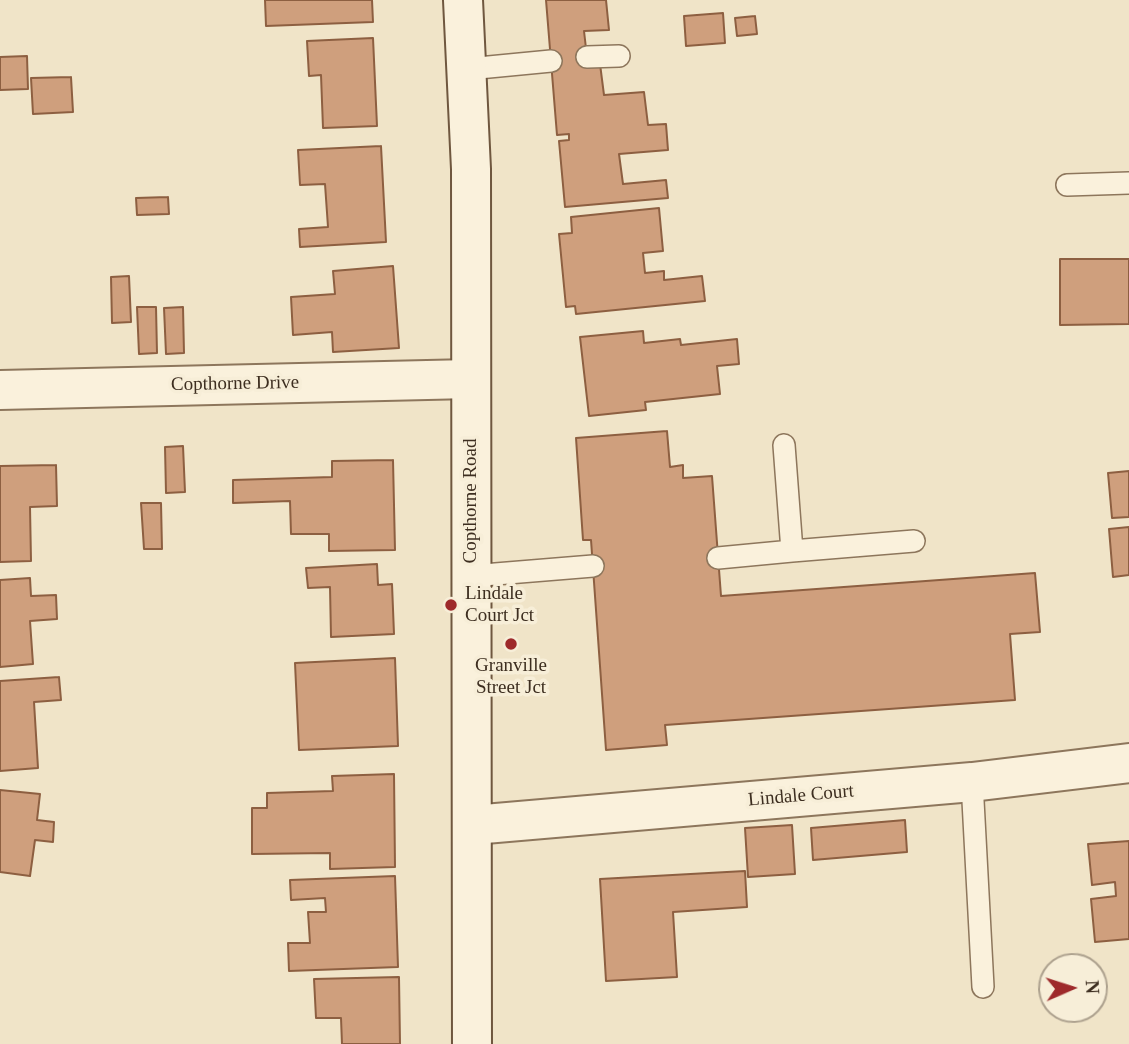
<!DOCTYPE html>
<html>
<head>
<meta charset="utf-8">
<style>
  body { margin:0 }
  #map { position:relative; width:1129px; height:1044px; overflow:hidden; background:#f0e4c8; font-family:Georgia,serif }
  canvas { display:block }
  .north { position:absolute; left:1038px; top:953px; width:70px; height:70px; box-sizing:border-box; background:#f7eed8; border:2px solid #ada18e; border-radius:50%; rotate:87deg; font-size:19px; font-weight:700; line-height:28px; text-align:center; color:#3d2e20 }
  .north::after { content:''; display:block; margin:auto; width:24px; height:32px; background:#9e2a2b; clip-path:polygon(50% 0,100% 100%,50% 72%,0 100%) }
</style>
</head>
<body>
<div id="map">
<canvas width="1129" height="1044"></canvas>
<div class="north">N</div>
</div>
<script>
const c = document.querySelector('canvas').getContext('2d');
c.lineJoin = 'round';
function fill(path, color) {
  c.fillStyle = color;
  c.fill(path, 'evenodd');
}
function poly(rows) {
  const path = new Path2D();
  for (const r of rows) {
    path.moveTo(r[0], r[1]);
    for (let i = 2; i < r.length; i += 2) path.lineTo(r[i], r[i + 1]);
  }
  return path;
}
function strokePath(path, color, width, dash) {
  c.strokeStyle = color;
  c.lineWidth = width;
  c.lineCap = dash ? 'butt' : 'round';
  c.setLineDash(dash || []);
  c.stroke(path);
}
function write(font, color, halo, rows, align = 'center') {
  c.font = font + ' Georgia,serif';
  c.lineWidth = 7;
  c.setLineDash([]);
  c.textBaseline = 'middle';
  c.strokeStyle = halo;
  c.fillStyle = color;
  for (const [text, x, y, turn = 0] of rows) {
    c.save();
    c.translate(x, y);
    c.rotate((+turn || 0) * Math.PI / 180);
    c.textAlign = isNaN(turn) ? turn : align;
    if (halo) c.strokeText(text, 0, 0);
    c.fillText(text, 0, 0);
    c.restore();
  }
}
const building = poly([
  [265,0,372,0,373,22,266,26,265,0],
  [546,0,606,0,609,30,584,31,587,57,600,64,604,95,644,92,648,125,666,124,668,150,619,154,623,184,666,180,668,198,565,207,559,141,569,140,569,134,557,135,546,0],
  [723,13,725,43,686,46,684,16,723,13],
  [755,16,757,34,737,36,735,18,755,16],
  [373,38,377,126,323,128,321,75,309,76,307,41,373,38],
  [27,56,28,89,0,90,0,57,27,56],
  [71,77,73,112,33,114,31,78,71,77],
  [381,146,386,242,300,247,299,229,328,227,325,184,300,185,298,150,381,146],
  [168,197,169,214,137,215,136,198,168,197],
  [659,208,663,251,643,253,645,273,664,271,664,280,702,276,705,301,576,314,575,306,566,307,559,234,572,233,571,217,659,208],
  [1060,259,1129,259,1129,324,1060,325,1060,259],
  [393,266,399,348,333,352,332,332,293,335,291,297,335,294,333,271,393,266],
  [129,276,131,322,112,323,111,277,129,276],
  [137,307,156,307,157,353,139,354,137,307],
  [183,307,184,353,166,354,164,308,183,307],
  [643,331,644,343,680,339,681,345,737,339,739,364,717,366,720,394,645,402,646,410,589,416,580,337,643,331],
  [667,431,670,467,683,465,683,478,712,476,721,596,1035,573,1040,632,1010,634,1015,700,665,725,667,745,606,750,591,540,583,540,576,438,667,431],
  [183,446,185,492,166,493,165,447,183,446],
  [393,460,395,550,329,551,329,534,291,534,290,501,233,503,233,480,332,477,332,461,393,460],
  [56,465,57,506,30,507,31,561,0,562,0,466,56,465],
  [1129,471,1129,517,1112,518,1108,473,1129,471],
  [141,503,161,503,162,549,144,549,141,503],
  [1129,527,1129,575,1113,577,1109,529,1129,527],
  [377,564,378,585,392,584,394,634,331,637,330,587,308,588,306,568,377,564],
  [30,578,31,596,56,595,57,619,30,621,33,664,0,667,0,580,30,578],
  [395,658,398,746,299,750,295,663,395,658],
  [59,677,61,700,34,702,38,768,0,771,0,681,59,677],
  [394,774,395,867,330,869,330,853,252,854,252,808,267,808,267,793,333,791,332,776,394,774],
  [0,790,40,794,37,820,54,822,53,842,35,840,30,876,0,872,0,790],
  [905,820,907,852,813,860,811,828,905,820],
  [792,825,795,874,748,877,745,828,792,825],
  [1129,841,1129,939,1095,942,1091,899,1116,896,1115,882,1092,885,1088,844,1129,841],
  [745,871,747,907,673,912,677,977,606,981,600,879,745,871],
  [395,876,398,967,289,971,288,943,310,943,308,912,326,912,325,898,291,900,290,880,395,876],
  [399,977,400,1044,342,1044,341,1018,316,1018,314,979,399,977]
]);
const lane = poly([
  [587,57,619,56],
  [468,69,551,61],
  [1067,185,1129,183],
  [792,551,914,541],
  [718,558,792,551,784,445],
  [471,576,593,566],
  [972,782,983,987]
]);
const street = poly([
  [0,390,470,379],
  [473,825,972,782,1129,763]
]);
const secondary = poly([
  [463,0,471,169,472,1044]
]);
const markers = [
  [451,605,7,"#9e2a2b"],
  [511,644,7,"#9e2a2b"]
];
const streetNames = [
  ["Copthorne Drive",235,384,-1],
  ["Copthorne Road",471,501,-90],
  ["Lindale Court",801,796,-5]
];
const poiNames = [
  ["Lindale",465,594],
  ["Court Jct",465,616],
  ["Granville",511,666,"center"],
  ["Street Jct",511,688,"center"]
];
fill(building, '#cf9f7d');
strokePath(building, '#8d5f41', 2);
strokePath(lane, '#8d765c', 24);
strokePath(street, '#8d765c', 42);
strokePath(secondary, '#6f573f', 42);
strokePath(lane, '#faf1dc', 21);
strokePath(street, '#faf1dc', 38);
strokePath(secondary, '#faf1dc', 38);
for (const [x, y, r, color] of markers) {
  const dot = new Path2D();
  dot.arc(x, y, r, 0, 2 * Math.PI);
  c.fillStyle = color;
  c.fill(dot);
  strokePath(dot, '#f7eed8', 2.5);
}
write('19px', '#3d2e20', '#f7eed8', streetNames);
write('19px', '#3d2e20', '#f7eed8', poiNames, 'left');
</script>
</body>
</html>
